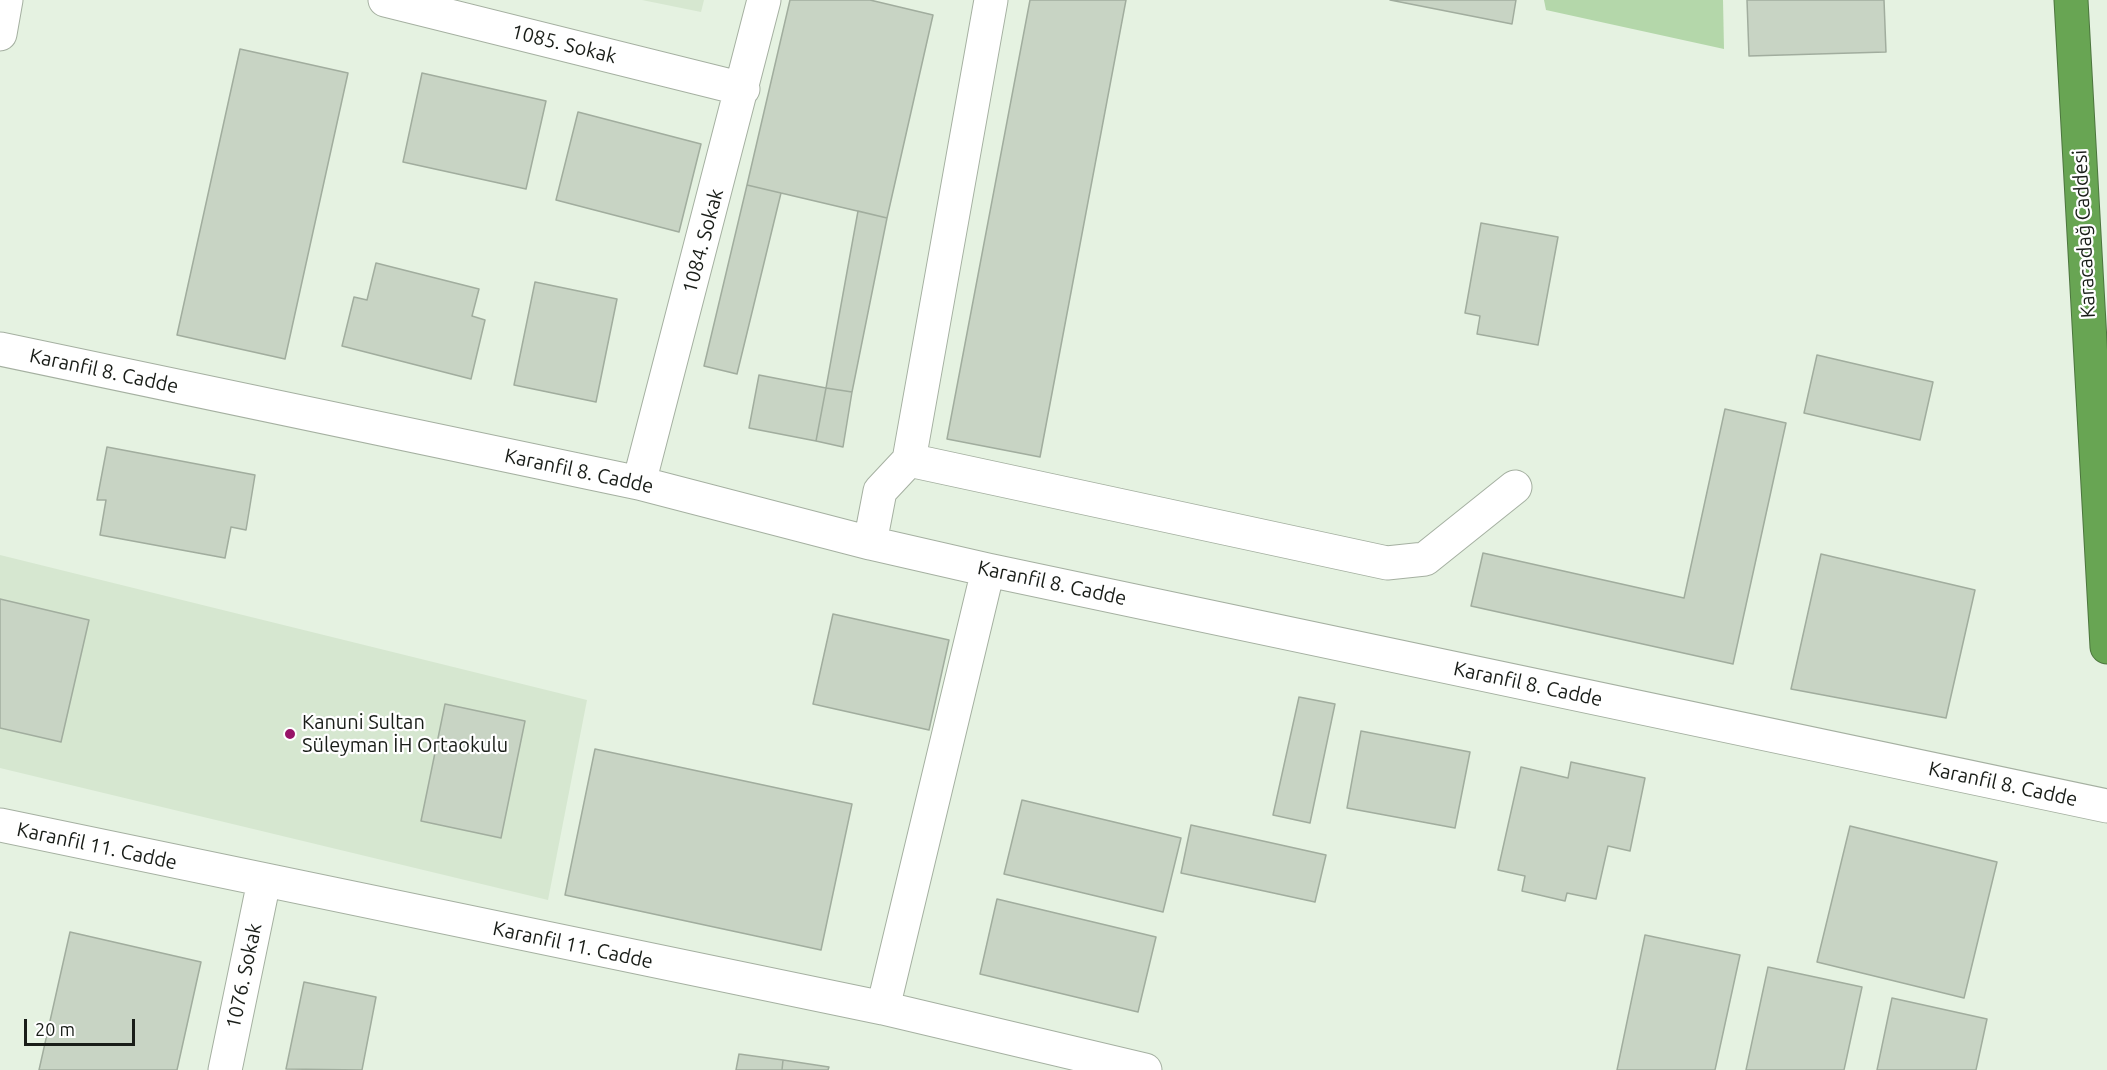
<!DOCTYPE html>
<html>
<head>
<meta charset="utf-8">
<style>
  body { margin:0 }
  #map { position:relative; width:2107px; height:1070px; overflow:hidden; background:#e5f2e1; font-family:Ubuntu,sans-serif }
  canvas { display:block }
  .scale { position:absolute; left:24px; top:1019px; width:111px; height:27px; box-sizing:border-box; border:3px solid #191d18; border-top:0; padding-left:8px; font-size:18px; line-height:21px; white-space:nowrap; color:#191d18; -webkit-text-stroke:4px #fff; paint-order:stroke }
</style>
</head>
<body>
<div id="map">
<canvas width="2107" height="1070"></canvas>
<div class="scale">20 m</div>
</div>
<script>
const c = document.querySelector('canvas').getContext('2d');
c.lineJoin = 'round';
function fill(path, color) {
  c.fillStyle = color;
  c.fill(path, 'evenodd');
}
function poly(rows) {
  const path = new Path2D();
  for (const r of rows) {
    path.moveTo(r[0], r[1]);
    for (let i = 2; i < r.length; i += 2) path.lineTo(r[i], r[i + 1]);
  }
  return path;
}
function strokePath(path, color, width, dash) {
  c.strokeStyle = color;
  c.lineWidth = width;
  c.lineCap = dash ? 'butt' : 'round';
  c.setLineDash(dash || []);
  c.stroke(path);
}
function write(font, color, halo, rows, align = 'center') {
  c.font = font + ' Ubuntu,sans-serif';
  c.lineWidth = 4.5;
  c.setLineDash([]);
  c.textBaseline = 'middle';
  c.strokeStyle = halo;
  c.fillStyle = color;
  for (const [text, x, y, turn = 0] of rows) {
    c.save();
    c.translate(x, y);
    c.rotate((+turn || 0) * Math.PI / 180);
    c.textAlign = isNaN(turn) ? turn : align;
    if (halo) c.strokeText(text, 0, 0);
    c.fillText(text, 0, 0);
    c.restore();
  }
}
const built = poly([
  [642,0,704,0,701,12],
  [0,555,587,700,548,900,0,768]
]);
const green = poly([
  [1544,0,1723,0,1724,49,1546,10]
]);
const building = poly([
  [790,0,870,0,933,15,887,218,747,185,790,0],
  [1030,0,1126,0,1040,457,947,439,1030,0],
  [1390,0,1516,0,1512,24,1390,0],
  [1747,0,1884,0,1886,52,1749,56,1747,0],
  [240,49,348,73,285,359,177,335,240,49],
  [422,73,546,101,526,189,403,162,422,73],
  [578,112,701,144,679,232,556,200,578,112],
  [747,185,781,193,737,374,704,366,747,185],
  [858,211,887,218,852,392,826,388,858,211],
  [1481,223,1558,237,1538,345,1477,334,1480,316,1465,313,1481,223],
  [376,263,479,289,472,316,485,320,471,379,342,346,354,297,367,300,376,263],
  [535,282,617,299,596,402,514,385,535,282],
  [1817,355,1933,382,1920,440,1804,413,1817,355],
  [759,375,826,388,816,441,749,428,759,375],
  [826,388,852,392,843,447,816,441,826,388],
  [1725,409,1786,423,1733,664,1471,606,1483,553,1684,598,1725,409],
  [107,447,255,475,246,530,231,527,225,558,100,535,106,500,97,500,107,447],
  [1821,554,1975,590,1946,718,1791,689,1821,554],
  [0,599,89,620,61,742,0,728,0,599],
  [833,614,949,640,929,730,813,704,833,614],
  [1299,697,1335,704,1310,823,1273,815,1299,697],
  [445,704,525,721,501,838,421,821,445,704],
  [1361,731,1470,752,1455,828,1347,808,1361,731],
  [595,749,852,804,821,950,565,895,595,749],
  [1571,762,1645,778,1630,851,1608,846,1596,899,1567,893,1565,901,1522,891,1525,876,1498,870,1521,767,1568,778,1571,762],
  [1022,800,1181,838,1163,912,1004,874,1022,800],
  [1191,825,1326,855,1315,902,1181,873,1191,825],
  [1850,826,1997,862,1964,998,1817,962,1850,826],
  [997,899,1156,937,1138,1012,980,974,997,899],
  [70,932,201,962,177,1070,39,1070,70,932],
  [1645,935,1740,955,1715,1070,1617,1070,1645,935],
  [1768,967,1862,987,1844,1070,1746,1070,1768,967],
  [304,982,376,997,362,1070,286,1069,304,982],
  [1892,998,1987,1019,1976,1070,1877,1070,1892,998],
  [739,1054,783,1060,782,1070,736,1070,739,1054],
  [783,1060,829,1067,828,1070,782,1070,783,1060]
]);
const minor = poly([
  [385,0,743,89],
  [991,0,909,460,1387,563,1425,559,1515,487],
  [0,34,6,0],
  [0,349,639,483,870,543,988,570,2107,806],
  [639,483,764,0],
  [870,543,880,491,909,460],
  [0,825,883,1008,1145,1070],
  [883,1008,988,570],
  [225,1070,264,881]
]);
const highway = poly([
  [2071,0,2107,647]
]);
const markers = [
  [290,734,6,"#981368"]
];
const streetNames = [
  ["1085. Sokak",564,44,14],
  ["Karacadağ Caddesi",2084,234,-93],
  ["1084. Sokak",703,241,-75],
  ["Karanfil 8. Cadde",104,371,12],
  ["Karanfil 8. Cadde",579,471,12],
  ["Karanfil 8. Cadde",1052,583,12],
  ["Karanfil 8. Cadde",1528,684,12],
  ["Karanfil 8. Cadde",2003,784,12],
  ["Karanfil 11. Cadde",97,846,12],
  ["Karanfil 11. Cadde",573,945,12],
  ["1076. Sokak",244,976,-78]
];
const poiNames = [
  ["Kanuni Sultan",302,722],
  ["Süleyman İH Ortaokulu",302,745]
];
fill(built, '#d6e7d0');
fill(green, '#b4d7aa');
fill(building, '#c8d4c4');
strokePath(building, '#a1ad9e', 1.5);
strokePath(minor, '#a5b0a1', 35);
strokePath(highway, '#4c753e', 35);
strokePath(minor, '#fff', 33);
strokePath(highway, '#68a553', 33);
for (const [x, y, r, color] of markers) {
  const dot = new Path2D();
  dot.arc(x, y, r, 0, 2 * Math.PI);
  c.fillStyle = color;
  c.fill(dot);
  strokePath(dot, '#fff', 2);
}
write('20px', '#191d18', '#fff', streetNames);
write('20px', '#191d18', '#fff', poiNames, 'left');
</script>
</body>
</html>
